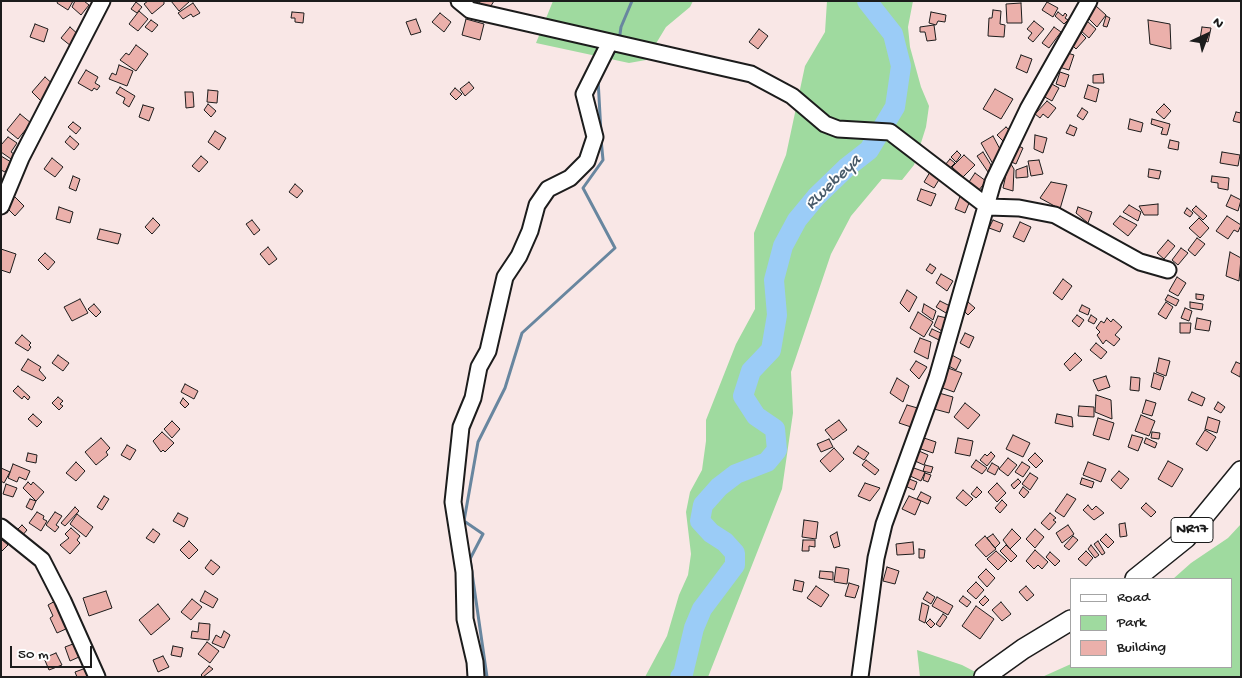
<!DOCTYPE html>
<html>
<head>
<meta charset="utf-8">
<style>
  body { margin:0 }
  #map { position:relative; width:1242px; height:678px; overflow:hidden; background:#f9e7e6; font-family:"Gochi Hand",sans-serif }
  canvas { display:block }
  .frame { position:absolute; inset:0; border:2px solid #1c1c1c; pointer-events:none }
  .legend { position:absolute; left:1070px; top:578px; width:162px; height:90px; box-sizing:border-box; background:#fff; border:1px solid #a4a4a4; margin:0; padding:6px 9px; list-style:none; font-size:15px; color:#1c1c1c }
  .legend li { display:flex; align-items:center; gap:10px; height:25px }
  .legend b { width:25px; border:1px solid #a4a4a4 }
  .north { position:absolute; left:1182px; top:10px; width:50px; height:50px; -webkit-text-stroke:4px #fff; paint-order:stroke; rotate:43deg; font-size:14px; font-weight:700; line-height:20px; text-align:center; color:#1c1c1c }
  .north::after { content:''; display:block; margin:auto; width:18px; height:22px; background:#1c1c1c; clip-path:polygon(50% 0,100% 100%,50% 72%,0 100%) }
  .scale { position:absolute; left:10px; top:646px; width:82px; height:22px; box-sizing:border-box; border:2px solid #1c1c1c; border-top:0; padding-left:6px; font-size:15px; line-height:18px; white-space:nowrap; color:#1c1c1c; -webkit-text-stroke:4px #fff; paint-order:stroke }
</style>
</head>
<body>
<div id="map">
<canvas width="1242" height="678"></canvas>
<div class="frame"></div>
<ul class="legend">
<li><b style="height:6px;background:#fff"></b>Road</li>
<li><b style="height:14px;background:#9fda9f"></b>Park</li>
<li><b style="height:14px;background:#ebb0ab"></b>Building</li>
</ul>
<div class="north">N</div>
<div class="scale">50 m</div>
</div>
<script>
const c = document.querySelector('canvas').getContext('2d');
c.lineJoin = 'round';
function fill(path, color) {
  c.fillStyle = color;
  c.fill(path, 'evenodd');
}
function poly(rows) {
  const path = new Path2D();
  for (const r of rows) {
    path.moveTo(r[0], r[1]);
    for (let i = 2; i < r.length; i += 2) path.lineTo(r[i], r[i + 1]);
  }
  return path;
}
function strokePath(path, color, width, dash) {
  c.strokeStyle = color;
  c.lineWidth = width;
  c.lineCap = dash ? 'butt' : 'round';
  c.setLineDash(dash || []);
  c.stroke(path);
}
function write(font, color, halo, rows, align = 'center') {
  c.font = font + ' "Gochi Hand",sans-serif';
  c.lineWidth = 4;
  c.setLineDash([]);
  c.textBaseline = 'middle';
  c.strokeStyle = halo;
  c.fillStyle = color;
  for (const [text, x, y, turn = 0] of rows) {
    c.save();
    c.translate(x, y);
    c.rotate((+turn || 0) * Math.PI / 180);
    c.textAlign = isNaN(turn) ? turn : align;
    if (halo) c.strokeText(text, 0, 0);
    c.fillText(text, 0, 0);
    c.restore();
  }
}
const green = poly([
  [553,1,693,1,690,7,666,27,646,60,629,63,536,43],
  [827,1,913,1,908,27,910,47,921,87,929,106,926,127,914,165,902,180,882,179,851,216,831,254,791,372,793,413,782,489,708,677,645,677,667,636,679,595,688,575,691,554,686,512,690,492,702,470,706,441,706,420,736,344,755,309,754,233,786,155,805,66,825,32],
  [1241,524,1241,677,1042,677,1071,664,1071,667,1231,667,1231,579,1173,579,1191,563,1228,538],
  [917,650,962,665,985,677,920,677]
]);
const stream = poly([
  [619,41,621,27,632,1],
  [609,61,616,49],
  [598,79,601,133],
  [487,677,470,559,483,534,464,521,478,442,505,388,522,333,615,248,583,188,603,160,601,139]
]);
const river = poly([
  [680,677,683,674,694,628,702,609,735,565,735,553,725,542,711,533,700,521,703,505,719,487,736,474,767,462,777,450,775,429,756,416,743,396,751,371,771,350,777,315,774,280,783,246,797,220,816,197,846,168,869,150,895,107,901,66,893,34,867,1]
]);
const building = poly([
  [58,1,73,1,68,10,57,3,58,1],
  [75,1,84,1,89,5,81,15,72,7,75,1],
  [148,1,164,1,164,4,152,14,144,4,148,1],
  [171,1,190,1,179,11,171,1],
  [477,1,494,1,489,9,477,1],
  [136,2,142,7,137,13,131,9,136,2],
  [1047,2,1058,8,1053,17,1042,10,1047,2],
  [193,3,200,13,193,17,191,14,183,19,178,13,193,3],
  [1021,3,1022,23,1007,23,1006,4,1021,3],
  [1096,6,1106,15,1097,27,1086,16,1096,6],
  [993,10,1001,11,1000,24,1005,25,1004,37,988,36,989,18,992,18,993,10],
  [139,11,148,19,138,31,129,24,139,11],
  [292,12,304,13,303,23,295,22,295,18,291,18,292,12],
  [931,12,946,15,945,22,938,21,936,25,929,23,931,12],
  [1058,12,1063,16,1065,13,1067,15,1065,18,1068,20,1064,24,1055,16,1058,12],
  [440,13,451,22,444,32,432,22,440,13],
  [1106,16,1110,18,1107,27,1103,26,1106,16],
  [416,19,421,32,411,35,406,22,416,19],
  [466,19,484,24,480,40,462,35,466,19],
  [151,20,158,25,152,32,145,27,151,20],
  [1148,20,1170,24,1171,49,1150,44,1148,20],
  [1034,21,1044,29,1033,42,1028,38,1032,33,1027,29,1034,21],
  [1087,21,1096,29,1089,38,1080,30,1087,21],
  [35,24,48,29,44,42,30,37,35,24],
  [934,25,936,40,927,41,925,32,920,32,920,27,934,25],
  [70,27,80,36,71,46,61,38,70,27],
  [1054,27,1061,32,1049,48,1042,43,1054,27],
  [1202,27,1211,28,1208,42,1200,39,1202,27],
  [759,29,768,36,758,49,749,42,759,29],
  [1081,33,1086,38,1076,49,1071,44,1081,33],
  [136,45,148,54,136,71,120,60,126,53,129,55,136,45],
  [1064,52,1074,55,1069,70,1059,67,1064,52],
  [1021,55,1032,59,1027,73,1016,68,1021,55],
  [119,65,133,71,127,86,109,79,112,73,116,75,119,65],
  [86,70,98,77,95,83,100,86,97,90,94,88,92,91,78,83,86,70],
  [1060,72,1069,75,1065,87,1056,84,1060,72],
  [1103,74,1104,83,1093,83,1093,75,1103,74],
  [45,77,56,87,42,102,32,92,45,77],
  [469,82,474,88,465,96,460,89,469,82],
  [1050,83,1059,88,1052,101,1043,96,1050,83],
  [1088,85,1099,89,1096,102,1084,98,1088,85],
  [120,87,135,96,129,107,123,103,125,98,116,93,120,87],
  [455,88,462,94,456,100,450,94,455,88],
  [995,89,1013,99,1001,119,983,109,995,89],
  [208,90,218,91,217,103,207,102,208,90],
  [185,92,193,92,194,107,186,108,185,92],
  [1047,101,1056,108,1048,118,1043,114,1040,118,1035,114,1047,101],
  [208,104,216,111,211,117,204,110,208,104],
  [1164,104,1171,111,1164,119,1156,112,1164,104],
  [143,105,154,108,149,121,139,117,143,105],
  [1082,108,1088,112,1083,120,1077,116,1082,108],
  [1236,112,1241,113,1241,123,1233,121,1236,112],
  [20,114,31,123,18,139,7,130,20,114],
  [1130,119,1143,123,1141,132,1128,129,1130,119],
  [1152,119,1170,124,1167,135,1161,134,1163,128,1151,124,1152,119],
  [73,122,81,128,76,134,68,127,73,122],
  [1070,125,1077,128,1074,136,1066,133,1070,125],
  [1006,127,1015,135,1006,144,997,135,1006,127],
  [215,131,226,138,219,150,208,142,215,131],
  [1035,135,1047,138,1043,153,1034,149,1035,135],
  [70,136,79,144,74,150,65,142,70,136],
  [993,136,1002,153,993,164,981,143,993,136],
  [8,137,17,143,11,152,14,154,11,159,1,152,1,145,8,137],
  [1170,140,1179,142,1178,150,1168,148,1170,140],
  [1016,145,1023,148,1016,164,1009,161,1016,145],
  [957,151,961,155,956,162,951,157,957,151],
  [983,152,991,165,988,172,977,156,983,152],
  [1222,152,1240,155,1238,166,1220,163,1222,152],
  [964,155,975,165,963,177,952,167,964,155],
  [1,156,11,162,5,172,1,170,1,156],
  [201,156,208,162,199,172,192,166,201,156],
  [52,158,63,167,55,177,44,169,52,158],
  [950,159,955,163,949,169,945,165,950,159],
  [1039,160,1043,174,1031,176,1028,161,1039,160],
  [1009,161,1014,169,1013,191,1003,188,1009,161],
  [1027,166,1028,177,1016,178,1016,170,1027,166],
  [1149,169,1161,171,1159,179,1148,177,1149,169],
  [930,172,940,178,934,188,924,182,930,172],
  [975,173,986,181,979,190,969,182,975,173],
  [73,176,80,179,76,191,69,188,73,176],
  [1212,176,1229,178,1228,190,1218,188,1218,183,1211,182,1212,176],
  [1051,182,1067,185,1060,209,1040,198,1051,182],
  [295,184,303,191,297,198,289,192,295,184],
  [921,189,936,194,931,206,917,200,921,189],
  [961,194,971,198,965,213,955,209,961,194],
  [1231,195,1241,200,1238,211,1226,206,1231,195],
  [14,196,24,206,15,216,5,206,14,196],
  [1158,204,1158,215,1144,215,1139,206,1158,204],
  [1129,205,1141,212,1138,221,1123,212,1129,205],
  [1196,206,1207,216,1203,220,1192,210,1196,206],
  [59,207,73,212,70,223,56,219,59,207],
  [1078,207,1092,212,1088,223,1076,213,1078,207],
  [1187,208,1193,213,1190,217,1184,213,1187,208],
  [1120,216,1137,225,1128,236,1113,224,1120,216],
  [1227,216,1241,225,1238,232,1234,230,1228,239,1216,231,1227,216],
  [153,218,160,225,152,234,145,227,153,218],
  [1199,218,1209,228,1200,238,1189,228,1199,218],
  [252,220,260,230,254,235,246,224,252,220],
  [993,220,1003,224,1000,232,989,228,993,220],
  [1020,222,1031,227,1024,242,1013,237,1020,222],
  [100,229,121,234,118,244,97,239,100,229],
  [1197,238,1205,244,1195,256,1188,250,1197,238],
  [1168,240,1175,246,1164,259,1157,253,1168,240],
  [268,247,277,259,269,265,260,254,268,247],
  [1181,248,1188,253,1178,265,1172,260,1181,248],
  [1,249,16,254,10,273,1,270,1,249],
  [1230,252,1241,258,1239,281,1226,276,1230,252],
  [45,253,55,262,48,270,38,260,45,253],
  [930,264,936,268,932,274,926,270,930,264],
  [941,274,953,281,947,291,936,283,941,274],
  [1177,277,1186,283,1178,296,1169,291,1177,277],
  [1063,279,1072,286,1062,300,1053,293,1063,279],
  [907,290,917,297,909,312,900,303,907,290],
  [1196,294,1204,295,1203,300,1196,299,1196,294],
  [1168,295,1179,300,1176,306,1165,300,1168,295],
  [80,299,88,313,72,321,64,307,80,299],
  [940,301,950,306,946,313,936,307,940,301],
  [968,302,975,308,968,315,962,309,968,302],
  [1166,302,1173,307,1166,319,1158,314,1166,302],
  [1190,302,1203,304,1202,310,1190,308,1190,302],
  [94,304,101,312,96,317,88,309,94,304],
  [924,304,936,311,933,320,922,312,924,304],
  [1082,305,1090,309,1088,315,1079,311,1082,305],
  [1185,308,1192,311,1189,321,1181,318,1185,308],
  [918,312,933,322,924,337,910,328,918,312],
  [1077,315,1084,320,1079,327,1072,321,1077,315],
  [1091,315,1097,319,1094,324,1088,321,1091,315],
  [938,316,947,318,945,333,934,326,938,316],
  [1107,318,1111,322,1113,319,1122,327,1115,335,1120,339,1114,346,1106,340,1103,344,1097,335,1100,332,1096,328,1101,321,1104,323,1107,318],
  [1197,318,1211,321,1209,331,1195,329,1197,318],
  [1180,323,1191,323,1190,333,1180,333,1180,323],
  [932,329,943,334,939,340,929,335,932,329],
  [965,333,974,337,969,348,960,343,965,333],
  [22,335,31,343,29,345,31,347,28,351,15,343,22,335],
  [920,338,931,342,928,359,914,352,920,338],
  [1096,343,1107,352,1101,359,1090,350,1096,343],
  [1075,353,1082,360,1070,371,1064,364,1075,353],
  [950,354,961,360,956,370,945,364,950,354],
  [58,355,69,363,63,371,52,363,58,355],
  [1159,358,1170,361,1166,376,1156,372,1159,358],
  [28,359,41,367,39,370,46,378,43,381,21,370,28,359],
  [916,361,927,367,919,379,910,370,916,361],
  [1236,362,1241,364,1240,377,1231,372,1236,362],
  [948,368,962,373,954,392,940,387,948,368],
  [1154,373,1164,377,1160,390,1151,387,1154,373],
  [1106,376,1110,387,1098,391,1093,380,1106,376],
  [1131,377,1140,378,1139,391,1130,390,1131,377],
  [897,378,909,386,903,402,890,393,897,378],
  [185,384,198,391,194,399,181,392,185,384],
  [18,386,30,397,28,400,24,396,22,399,13,391,18,386],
  [1192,392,1205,398,1202,406,1188,400,1192,392],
  [939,393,953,397,949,413,934,409,939,393],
  [1096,395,1111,400,1112,419,1095,412,1096,395],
  [58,397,63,401,60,404,63,406,59,410,52,403,58,397],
  [183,398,189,404,185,408,180,403,183,398],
  [1146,400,1156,403,1152,416,1142,413,1146,400],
  [1218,402,1225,407,1221,413,1214,409,1218,402],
  [965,403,980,415,968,429,954,417,965,403],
  [907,405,921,409,914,428,899,423,907,405],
  [1079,406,1094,407,1094,417,1078,416,1079,406],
  [33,414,42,422,37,427,28,419,33,414],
  [1057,414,1072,417,1073,427,1055,423,1057,414],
  [1141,415,1155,421,1149,436,1135,431,1141,415],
  [1208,417,1220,421,1217,433,1205,429,1208,417],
  [1098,418,1114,423,1109,440,1093,435,1098,418],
  [839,420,847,430,833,440,825,430,839,420],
  [172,421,180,429,172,438,164,429,172,421],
  [1205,430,1216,437,1207,451,1196,444,1205,430],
  [162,432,174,443,165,452,163,450,161,452,153,441,162,432],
  [1152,432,1160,433,1159,439,1151,438,1152,432],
  [1013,435,1030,443,1023,457,1006,449,1013,435],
  [1132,435,1143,438,1138,451,1128,447,1132,435],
  [921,437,936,442,933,453,918,448,921,437],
  [101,438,110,448,106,452,108,455,96,465,85,452,101,438],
  [958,438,973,441,970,456,955,453,958,438],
  [1146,438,1157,443,1155,448,1144,443,1146,438],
  [829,439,833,447,821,452,817,444,829,439],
  [127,445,136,450,130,460,121,455,127,445],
  [858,446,869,453,864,460,853,453,858,446],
  [834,448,844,459,830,472,820,461,834,448],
  [919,451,928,455,924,465,915,461,919,451],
  [991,452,995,456,987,466,980,460,985,454,987,456,991,452],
  [28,453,37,455,36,463,26,461,28,453],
  [1035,453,1043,461,1036,468,1028,460,1035,453],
  [1008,458,1017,465,1008,476,999,469,1008,458],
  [866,460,879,470,875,475,862,465,866,460],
  [976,460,987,468,982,474,971,467,976,460],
  [1168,461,1183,469,1172,487,1158,479,1168,461],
  [76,462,85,471,76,481,66,473,76,462],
  [1022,462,1030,467,1023,477,1015,472,1022,462],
  [1088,462,1106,469,1101,482,1083,475,1088,462],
  [992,463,999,467,995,475,987,471,992,463],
  [13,464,30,471,26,480,19,477,17,482,8,478,13,464],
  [925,465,933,467,931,473,923,471,925,465],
  [911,467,925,472,921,481,908,475,911,467],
  [1,468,10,472,4,483,1,481,1,468],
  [1119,471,1129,479,1121,489,1111,480,1119,471],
  [925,473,931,475,928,482,923,480,925,473],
  [1030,473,1038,478,1030,490,1022,484,1030,473],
  [904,477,917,482,914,490,901,484,904,477],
  [1082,478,1094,482,1092,488,1080,484,1082,478],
  [1018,479,1021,482,1014,489,1011,485,1018,479],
  [28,482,31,485,33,482,44,492,36,501,23,488,28,482],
  [865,483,880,488,870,501,858,496,865,483],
  [997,483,1006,493,997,502,988,492,997,483],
  [6,484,17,488,13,497,3,494,6,484],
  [977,487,982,492,976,498,971,494,977,487],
  [1023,487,1029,492,1024,498,1019,493,1023,487],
  [963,490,973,499,966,506,956,498,963,490],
  [921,492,931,497,928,504,917,499,921,492],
  [1067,494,1076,499,1064,517,1055,511,1067,494],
  [104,496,109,499,102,510,97,507,104,496],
  [909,496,921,501,915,515,902,509,909,496],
  [30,499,36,501,32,510,26,507,30,499],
  [1002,500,1007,505,1000,513,995,508,1002,500],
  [1146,503,1156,512,1151,517,1141,508,1146,503],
  [1088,505,1092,510,1096,506,1104,513,1094,520,1083,510,1088,505],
  [75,507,79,511,65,526,61,523,75,507],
  [37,512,44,516,43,519,47,521,41,531,29,523,37,512],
  [55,512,62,516,56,525,59,527,55,532,46,525,55,512],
  [178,513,188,518,184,527,173,521,178,513],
  [1050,513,1056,518,1053,520,1056,522,1049,530,1041,523,1050,513],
  [77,514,93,527,86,537,70,524,77,514],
  [804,520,818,522,816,539,802,537,804,520],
  [1125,523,1127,536,1120,537,1119,524,1125,523],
  [22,525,27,530,21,537,15,532,22,525],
  [1068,525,1074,534,1062,543,1056,533,1068,525],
  [71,528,80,536,77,540,80,543,70,554,60,545,69,538,65,534,71,528],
  [153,529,160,534,154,543,146,538,153,529],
  [1012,529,1021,538,1010,549,1003,540,1012,529],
  [1035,529,1044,537,1035,548,1026,539,1035,529],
  [837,532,840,546,834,548,830,536,837,532],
  [993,534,1000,543,995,548,987,538,993,534],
  [1106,534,1114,542,1108,548,1100,540,1106,534],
  [985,536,996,549,986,557,975,545,985,536],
  [1073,536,1078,540,1069,550,1064,546,1073,536],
  [1,539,8,545,1,552,1,539],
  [803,540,815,540,815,547,809,546,809,551,802,551,803,540],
  [189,541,198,550,189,559,180,550,189,541],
  [1098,541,1105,553,1102,555,1094,544,1098,541],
  [913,542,914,554,897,555,896,544,913,542],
  [1006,545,1017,556,1011,562,1000,551,1006,545],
  [1091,545,1099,555,1095,558,1088,549,1091,545],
  [919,549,925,550,924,558,919,558,919,549],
  [1035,550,1048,562,1042,569,1038,565,1034,569,1026,561,1035,550],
  [996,551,1007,561,998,570,987,559,996,551],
  [1086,551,1093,558,1086,566,1078,559,1086,551],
  [1050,552,1060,561,1055,566,1046,557,1050,552],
  [211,560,220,567,213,575,205,568,211,560],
  [836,567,849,569,847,584,834,582,836,567],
  [887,567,899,571,895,584,883,581,887,567],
  [986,569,995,578,987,587,978,577,986,569],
  [820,571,833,572,833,580,819,578,820,571],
  [795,580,804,582,802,592,793,590,795,580],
  [976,582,984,590,976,599,967,591,976,582],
  [849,583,859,586,855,598,845,596,849,583],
  [816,586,829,595,821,607,807,598,816,586],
  [1026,586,1034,595,1027,601,1019,592,1026,586],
  [106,591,112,608,89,616,83,598,106,591],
  [205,591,218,599,213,608,200,601,205,591],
  [927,592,935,597,931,604,923,599,927,592],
  [963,596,971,602,967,607,959,601,963,596],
  [985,596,989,600,983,606,979,602,985,596],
  [937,597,953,606,948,615,932,606,937,597],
  [192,599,202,607,191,620,181,612,192,599],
  [57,600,68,628,57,633,50,618,53,616,48,605,57,600],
  [1001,602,1011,614,1002,621,992,610,1001,602],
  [922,603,929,606,925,623,919,620,922,603],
  [158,604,170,619,151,635,139,620,158,604],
  [976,606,994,619,980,639,962,626,976,606],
  [943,614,947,617,940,627,936,624,943,614],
  [930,619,935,624,931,628,926,623,930,619],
  [199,623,210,624,209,640,191,638,192,631,198,632,199,623],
  [224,631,230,635,224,648,212,643,216,635,221,638,224,631],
  [207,642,219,651,210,663,198,654,207,642],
  [73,644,79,657,70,661,65,647,73,644],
  [173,646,183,648,181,657,171,655,173,646],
  [56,653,62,665,49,670,44,658,56,653],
  [163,656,169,667,158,672,153,660,163,656],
  [209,666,213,669,203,677,201,675,209,666],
  [86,668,89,677,77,677,75,672,86,668]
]);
const minor = poly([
  [459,1,470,10,751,74,792,96,825,124,838,129,890,132,988,207,1019,208,1055,215,1140,262,1168,270],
  [1,206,21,158,102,1],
  [1,527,42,560,63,601,97,677],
  [476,677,475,662,465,619,464,572,453,502,461,427,473,398,479,367,488,351,505,277,519,256,530,231,537,205,548,189,570,178,587,161,595,137,584,94,610,42],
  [860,677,876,558,884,524,937,378,993,182,1028,109,1089,1]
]);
const major = poly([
  [1135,579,1186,538,1241,471],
  [984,677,1023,649,1071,620]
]);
const shields = [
  [1192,530,42]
];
const shieldNames = [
  ["NR17",1192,530]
];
const waterNames = [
  ["Rwebeya",834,183,-44]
];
fill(green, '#9fda9f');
strokePath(stream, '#68869f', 3);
strokePath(river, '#9bccf7', 20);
fill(building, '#ebb0ab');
strokePath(building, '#1c1c1c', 1);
strokePath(minor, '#1c1c1c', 19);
strokePath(major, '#1c1c1c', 22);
strokePath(minor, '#fff', 15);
strokePath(major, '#fff', 19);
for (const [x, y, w] of shields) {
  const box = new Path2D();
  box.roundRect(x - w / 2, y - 12.5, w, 25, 4);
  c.fillStyle = '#fff';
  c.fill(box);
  strokePath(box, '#1c1c1c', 1);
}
write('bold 15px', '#1c1c1c', null, shieldNames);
write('italic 18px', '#485a69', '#fff', waterNames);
</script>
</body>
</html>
